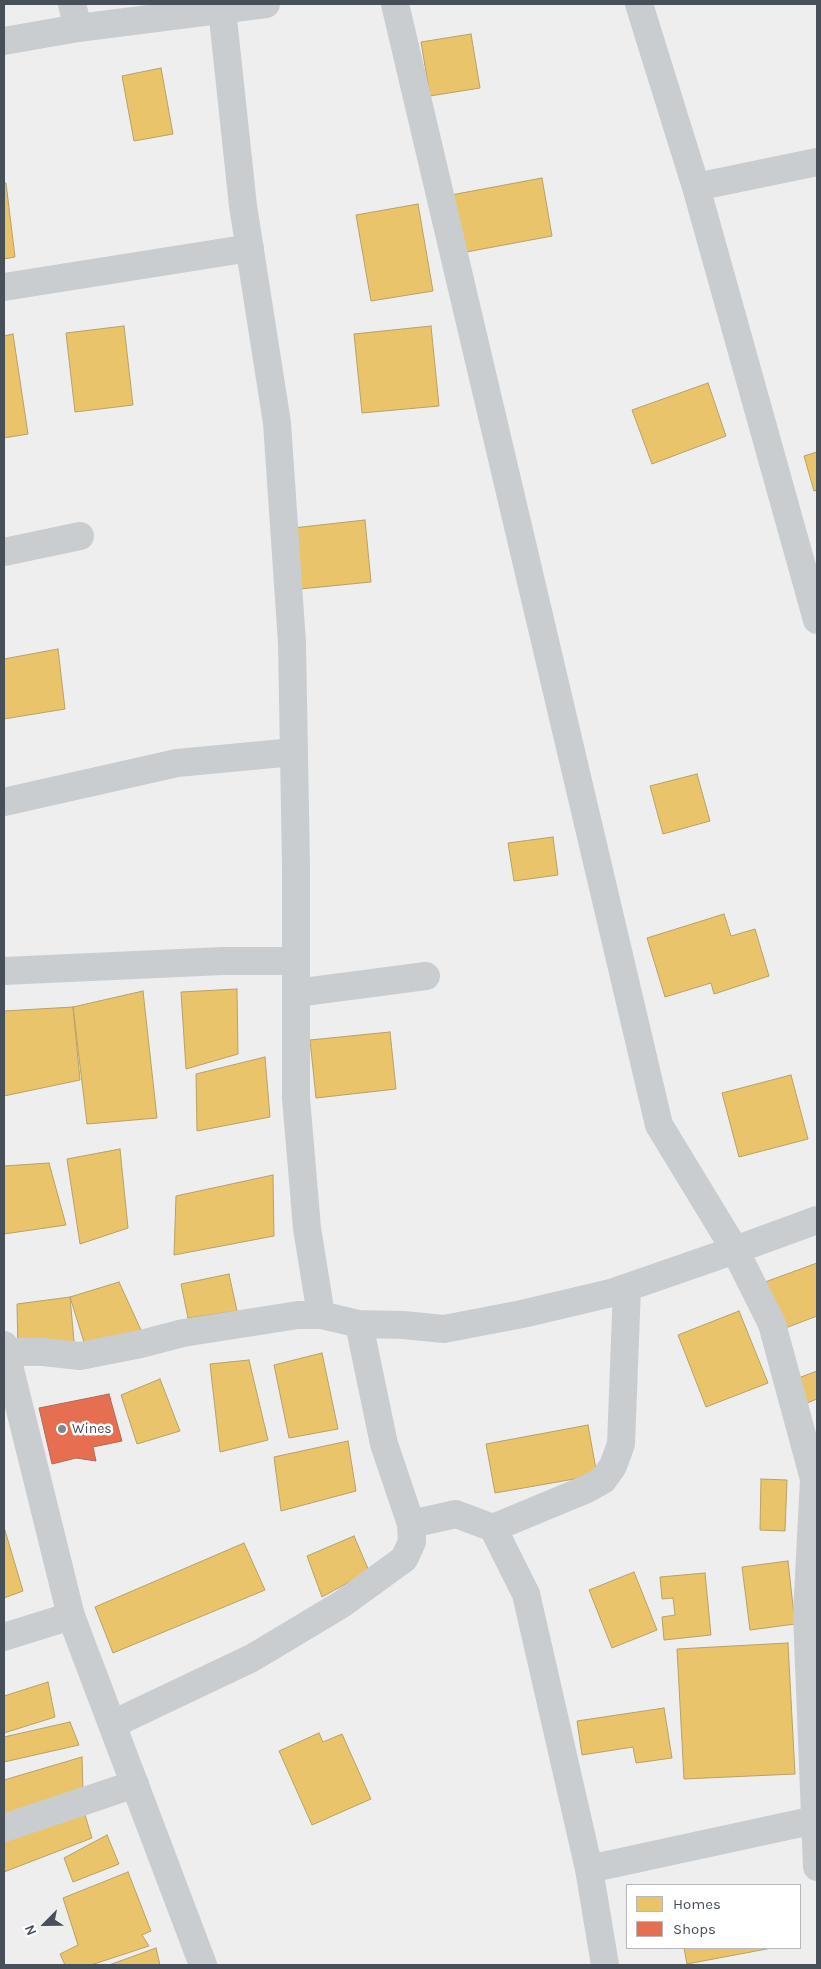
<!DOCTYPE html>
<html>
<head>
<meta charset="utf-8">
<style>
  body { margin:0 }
  #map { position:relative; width:821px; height:1969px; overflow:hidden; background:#efeeee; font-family:Karla,sans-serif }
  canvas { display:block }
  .frame { position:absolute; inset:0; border:5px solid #475059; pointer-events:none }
  .legend { position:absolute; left:626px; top:1884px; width:175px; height:65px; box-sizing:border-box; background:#fff; border:1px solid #b5b9bd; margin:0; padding:6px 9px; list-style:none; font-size:15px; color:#475059 }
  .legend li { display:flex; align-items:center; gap:10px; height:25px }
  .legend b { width:25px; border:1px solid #b5b9bd }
  .north { position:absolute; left:20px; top:1899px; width:50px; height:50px; -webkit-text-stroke:4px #fff; paint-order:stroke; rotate:247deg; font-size:14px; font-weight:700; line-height:20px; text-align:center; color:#475059 }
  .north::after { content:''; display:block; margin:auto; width:18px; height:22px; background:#475059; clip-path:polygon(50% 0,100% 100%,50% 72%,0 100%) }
</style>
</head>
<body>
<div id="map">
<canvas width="821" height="1969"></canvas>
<div class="frame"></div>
<ul class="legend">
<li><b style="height:14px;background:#e9c46a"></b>Homes</li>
<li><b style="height:14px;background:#e76f51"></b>Shops</li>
</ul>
<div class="north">N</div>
</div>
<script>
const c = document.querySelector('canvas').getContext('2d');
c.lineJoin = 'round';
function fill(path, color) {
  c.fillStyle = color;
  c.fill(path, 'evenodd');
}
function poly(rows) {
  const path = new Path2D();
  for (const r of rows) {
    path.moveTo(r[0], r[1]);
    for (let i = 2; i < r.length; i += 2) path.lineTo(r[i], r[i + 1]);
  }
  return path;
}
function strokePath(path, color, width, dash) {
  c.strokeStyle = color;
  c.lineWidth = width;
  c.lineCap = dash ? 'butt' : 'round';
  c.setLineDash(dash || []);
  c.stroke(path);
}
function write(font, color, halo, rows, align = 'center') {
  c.font = font + ' Karla,sans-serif';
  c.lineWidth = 5;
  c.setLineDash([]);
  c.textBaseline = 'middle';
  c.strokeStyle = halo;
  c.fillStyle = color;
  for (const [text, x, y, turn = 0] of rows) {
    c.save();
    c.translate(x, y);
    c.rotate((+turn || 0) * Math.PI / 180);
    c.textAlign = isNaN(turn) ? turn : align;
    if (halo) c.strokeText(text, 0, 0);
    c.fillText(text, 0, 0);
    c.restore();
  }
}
const homes = poly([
  [471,34,480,88,430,96,421,42,471,34],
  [161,68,173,134,134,141,122,76,161,68],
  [542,178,552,236,461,253,451,195,542,178],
  [4,183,6,183,15,257,4,259,4,183],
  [418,204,433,291,371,301,356,215,418,204],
  [124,326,133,405,75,412,66,333,124,326],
  [431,326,439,406,362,413,354,334,431,326],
  [13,334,28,434,4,438,4,336,13,334],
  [708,383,726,436,652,464,632,410,708,383],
  [817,452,817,490,814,491,804,456,817,452],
  [365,520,371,582,300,589,293,528,365,520],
  [58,649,65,709,4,719,4,659,58,649],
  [697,774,710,821,663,834,650,786,697,774],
  [553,837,558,875,514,881,508,843,553,837],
  [724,914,731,936,755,929,769,976,714,994,711,983,665,997,647,938,724,914],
  [237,989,238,1054,186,1069,181,992,237,989],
  [143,991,157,1118,87,1124,73,1007,143,991],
  [73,1007,80,1080,4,1096,4,1011,73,1007],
  [390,1032,396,1089,316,1098,310,1040,390,1032],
  [265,1057,270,1117,197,1131,196,1074,265,1057],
  [791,1075,808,1139,739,1157,722,1093,791,1075],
  [120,1149,128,1228,80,1244,67,1159,120,1149],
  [49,1163,66,1225,4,1234,4,1166,49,1163],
  [273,1175,274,1236,174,1255,176,1196,273,1175],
  [817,1263,817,1316,783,1329,765,1282,817,1263],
  [229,1274,237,1311,188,1318,181,1284,229,1274],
  [119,1282,141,1330,88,1355,70,1297,119,1282],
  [70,1297,74,1341,18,1352,17,1304,70,1297],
  [739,1311,768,1383,706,1407,678,1335,739,1311],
  [322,1353,338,1429,289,1438,274,1365,322,1353],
  [249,1360,268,1440,220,1452,210,1364,249,1360],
  [817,1371,817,1399,802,1405,793,1380,817,1371],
  [160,1379,180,1431,137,1444,121,1395,160,1379],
  [588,1425,597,1475,495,1493,486,1444,588,1425],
  [348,1441,356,1491,281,1511,274,1457,348,1441],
  [761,1479,787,1480,785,1531,760,1530,761,1479],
  [4,1527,23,1591,4,1598,4,1527],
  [354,1536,369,1571,322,1597,307,1556,354,1536],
  [244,1543,265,1590,113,1653,95,1607,244,1543],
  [788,1561,795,1624,750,1630,742,1567,788,1561],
  [634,1572,657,1630,612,1648,589,1590,634,1572],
  [705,1573,711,1635,664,1640,662,1617,675,1615,673,1598,662,1599,660,1577,705,1573],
  [788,1643,795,1774,684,1779,677,1649,788,1643],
  [48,1682,55,1717,4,1733,4,1696,48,1682],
  [664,1708,672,1758,636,1763,633,1747,582,1755,577,1721,664,1708],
  [70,1722,79,1745,4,1762,4,1737,70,1722],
  [319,1733,323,1742,342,1734,371,1799,312,1825,279,1751,319,1733],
  [82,1757,83,1791,4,1818,4,1780,82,1757],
  [83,1808,92,1838,4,1872,4,1835,83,1808],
  [107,1835,119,1864,73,1882,64,1858,107,1835],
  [128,1872,151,1931,142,1935,149,1946,91,1965,65,1965,60,1954,78,1945,63,1898,128,1872],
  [156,1948,160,1965,109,1965,156,1948],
  [684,1948,772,1948,687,1964,684,1948]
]);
const shops = poly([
  [109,1394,122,1441,93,1447,96,1461,76,1458,52,1464,39,1408,109,1394]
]);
const minor = poly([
  [72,4,78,28],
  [395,4,659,1125,735,1250,772,1324,814,1479,807,1614,817,1867],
  [639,4,696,187,817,620],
  [222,9,243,206,277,423,292,643,296,866,296,1098,307,1228,321,1315],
  [4,41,78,28,266,4],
  [696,187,817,162],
  [4,287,250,248],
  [4,552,80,536],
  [4,802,177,763,294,752],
  [4,971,223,961,296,961],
  [296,993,426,976],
  [5,1352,43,1352,80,1356,141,1344,183,1333,298,1315,321,1315,359,1324,403,1325,444,1329,522,1314,611,1293,735,1250,817,1220],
  [411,1524,456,1514,493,1528,526,1594,589,1869,605,1965],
  [493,1528,587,1489,603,1480,613,1466,621,1444,627,1288],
  [4,1637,71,1616],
  [113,1724,252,1658,342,1604,404,1559,412,1542,411,1524,384,1444,359,1324],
  [4,1828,135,1784],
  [589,1869,815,1820]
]);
const tertiary = poly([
  [4,1345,71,1616,203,1965]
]);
const markers = [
  [62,1429,5,"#82878d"]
];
const poiNames = [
  ["Wines",72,1429]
];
fill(homes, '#e9c46a');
strokePath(homes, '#b8a165', 1);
fill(shops, '#e76f51');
strokePath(shops, '#b76653', 1);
strokePath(minor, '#cacdcf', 28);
strokePath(tertiary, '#cacdcf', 28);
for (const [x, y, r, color] of markers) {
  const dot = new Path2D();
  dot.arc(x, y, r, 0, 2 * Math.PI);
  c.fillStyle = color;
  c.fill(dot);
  strokePath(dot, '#fff', 2);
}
write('14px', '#475059', '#fff', poiNames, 'left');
</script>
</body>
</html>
